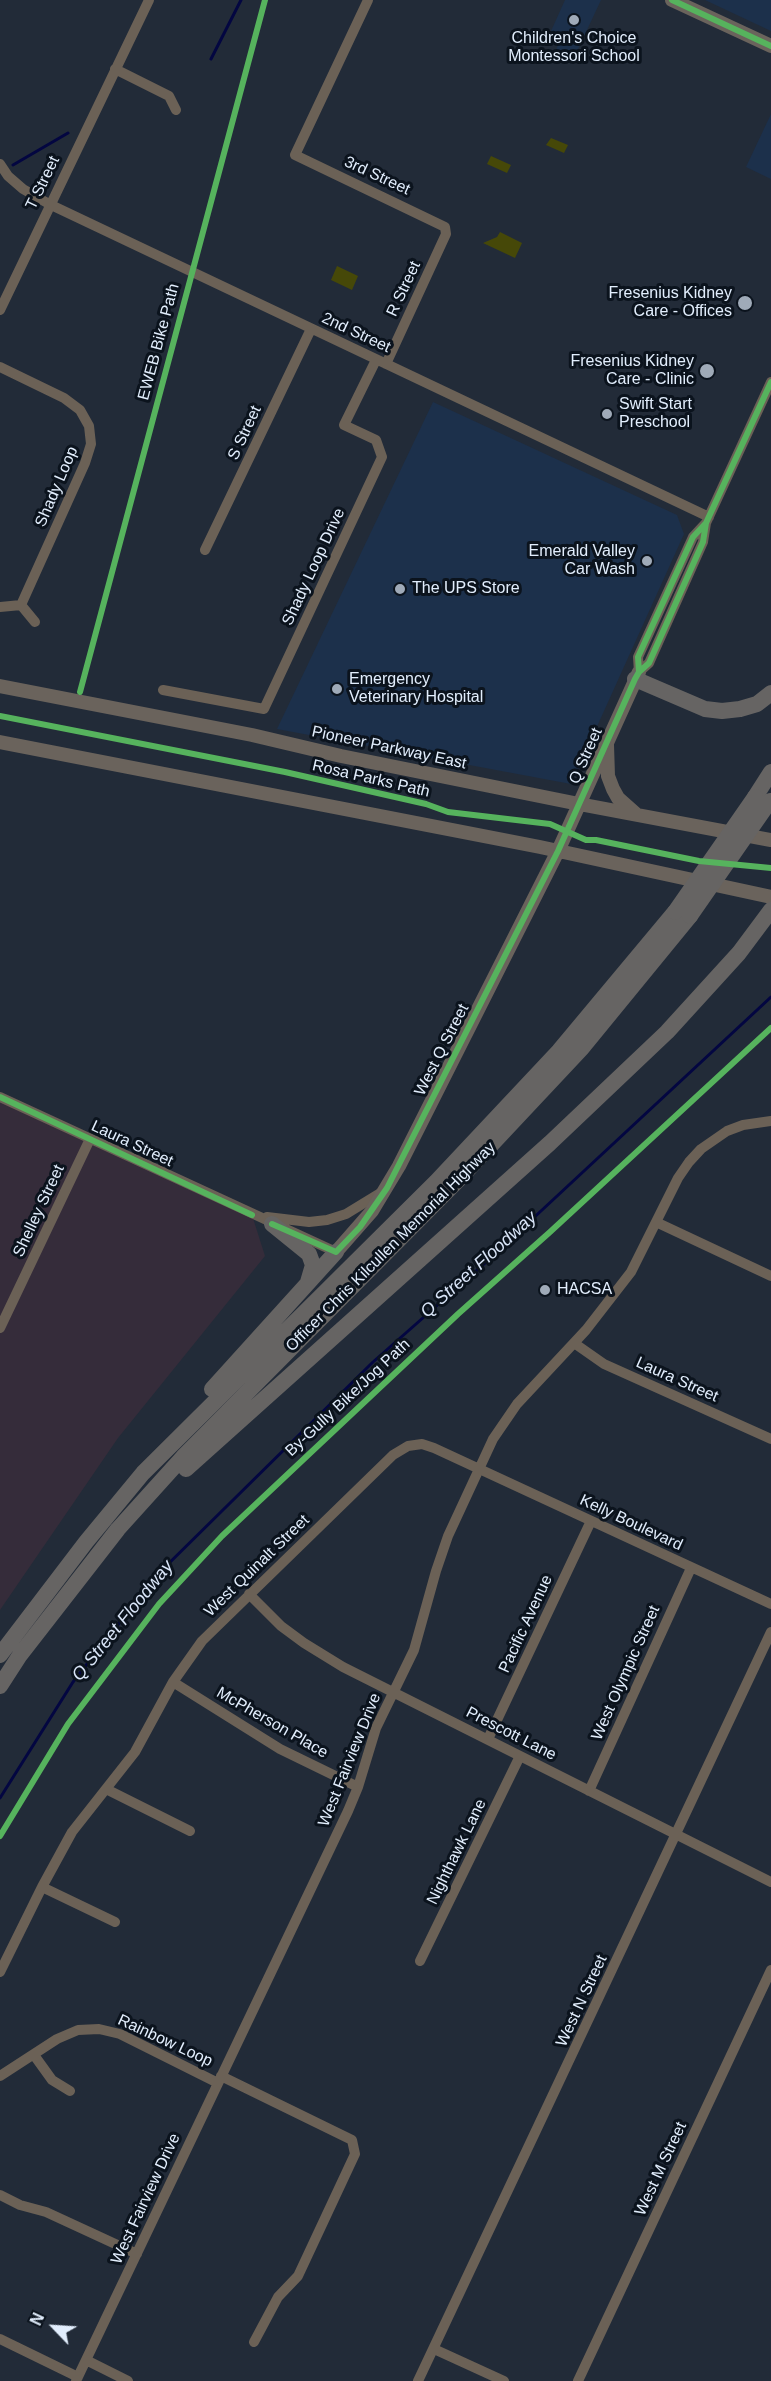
<!DOCTYPE html>
<html>
<head>
<meta charset="utf-8">
<style>
  body { margin:0 }
  #map { position:relative; width:771px; height:2381px; overflow:hidden; background:#222b38; font-family:Arial,sans-serif }
  canvas { display:block }
  .north { position:absolute; left:24px; top:2297px; width:60px; height:60px; -webkit-text-stroke:4px #0b131d; paint-order:stroke; rotate:295deg; font-size:16px; font-weight:700; line-height:24px; text-align:center; color:#e2eefd }
  .north::after { content:''; display:block; margin:auto; width:21px; height:27px; background:#e2eefd; clip-path:polygon(50% 0,100% 100%,50% 72%,0 100%) }
</style>
</head>
<body>
<div id="map">
<canvas width="771" height="2381"></canvas>
<div class="north">N</div>
</div>
<script>
const c = document.querySelector('canvas').getContext('2d');
c.lineJoin = 'round';
function fill(path, color) {
  c.fillStyle = color;
  c.fill(path, 'evenodd');
}
function poly(rows) {
  const path = new Path2D();
  for (const r of rows) {
    path.moveTo(r[0], r[1]);
    for (let i = 2; i < r.length; i += 2) path.lineTo(r[i], r[i + 1]);
  }
  return path;
}
function strokePath(path, color, width, dash) {
  c.strokeStyle = color;
  c.lineWidth = width;
  c.lineCap = dash ? 'butt' : 'round';
  c.setLineDash(dash || []);
  c.stroke(path);
}
function write(font, color, halo, rows, align = 'center') {
  c.font = font + ' Arial,sans-serif';
  c.lineWidth = 6;
  c.setLineDash([]);
  c.textBaseline = 'middle';
  c.strokeStyle = halo;
  c.fillStyle = color;
  for (const [text, x, y, turn = 0] of rows) {
    c.save();
    c.translate(x, y);
    c.rotate((+turn || 0) * Math.PI / 180);
    c.textAlign = isNaN(turn) ? turn : align;
    if (halo) c.strokeText(text, 0, 0);
    c.fillText(text, 0, 0);
    c.restore();
  }
}
const built = poly([
  [565,0,601,0,572,62,568,60,568,55,556,50,558,45,547,40],
  [705,0,771,0,771,31],
  [771,114,771,179,746,167],
  [433,402,677,515,684,534,571,784,277,729]
]);
const industrial = poly([
  [0,1097,252,1215,265,1256,118,1438,0,1610]
]);
const green = poly([
  [551,138,568,145,564,153,546,145],
  [491,156,511,165,507,173,487,164],
  [500,232,522,243,515,258,483,243,497,237],
  [337,266,358,276,352,290,331,280]
]);
const stream = poly([
  [211,59,241,0],
  [13,165,68,133],
  [0,1798,73,1682,156,1576,373,1362,484,1264,771,997]
]);
const minor = poly([
  [368,0,295,155,445,227,446,234,386,364],
  [115,69,169,96,176,110],
  [0,164,8,176,23,189,49,204,709,517],
  [0,310,149,0],
  [0,367,64,398,80,410,89,426,91,444,85,463,21,605,0,607],
  [205,550,311,329],
  [21,605,35,622],
  [639,672,649,663,703,542,706,523,771,382],
  [639,672,638,657,693,537,706,523],
  [163,690,264,709,382,457,376,440,344,425,376,360],
  [0,1097,336,1252],
  [267,1217,309,1222,327,1220,346,1214,382,1192],
  [658,1223,771,1276],
  [0,1328,90,1139],
  [574,1343,604,1364,771,1439],
  [249,1594,281,1626,304,1643,343,1667,771,1882],
  [173,1682,280,1749,358,1787],
  [488,1739,591,1521],
  [106,1789,190,1831],
  [589,1791,691,1568],
  [42,1887,115,1922],
  [420,1961,520,1756],
  [0,1972,42,1887,72,1832,135,1752,173,1682,202,1641,393,1455,408,1446,422,1444,434,1448,771,1604],
  [34,2055,52,2080,70,2091],
  [0,2076,57,2039,78,2030,99,2029,120,2034,218,2083],
  [221,2076,352,2140,355,2154,298,2276,278,2297,254,2342],
  [0,2195,20,2205,46,2212,137,2254],
  [0,2339,78,2377],
  [434,2349,504,2381],
  [86,2360,128,2381],
  [76,2381,348,1811,358,1787,376,1728,414,1650,436,1571,448,1536,493,1439,517,1404,586,1330,631,1272,678,1178,689,1162,701,1149,727,1131,743,1125,771,1121],
  [418,2381,771,1632],
  [578,2381,771,1970]
]);
const major = poly([
  [672,0,771,46],
  [0,686,252,735,341,756,579,804,771,840],
  [0,742,540,847,771,897],
  [607,745,608,776,613,789,618,798,636,814],
  [336,1252,372,1211,399,1166,558,851,639,672]
]);
const highway = poly([
  [635,679,705,709,722,711,740,709,757,704,771,693],
  [755,797,771,772],
  [272,1224,309,1254,313,1265,308,1282],
  [212,1389,336,1252],
  [186,1469,550,1143,667,1032,739,953,771,910],
  [0,1655,86,1542,143,1473,436,1182,559,1051,675,912],
  [0,1686,20,1655,118,1529,183,1457,461,1177,582,1048,690,916]
]);
const highwayBridge = poly([
  [675,912,755,797],
  [690,916,770,801]
]);
const cycleway = poly([
  [672,0,771,46],
  [639,672,649,663,703,542,706,523,771,382],
  [80,692,265,0],
  [0,716,285,772,426,804,448,812,550,824,586,840,596,840,699,861,771,868],
  [0,1097,252,1215],
  [272,1224,336,1252,360,1227,387,1188,558,851,635,679,639,672,638,657,693,537,706,523],
  [0,1836,68,1724,159,1604,222,1536,458,1314,550,1232,771,1028]
]);
const markers = [
  [574,20,6,"#9faab8"],
  [745,303,8,"#9faab8"],
  [707,371,8,"#9faab8"],
  [607,414,6,"#9faab8"],
  [647,561,6,"#9faab8"],
  [400,589,6,"#9faab8"],
  [337,689,6,"#9faab8"],
  [545,1290,6,"#9faab8"]
];
const poiNames = [
  ["Children's Choice",574,39,"center"],
  ["Montessori School",574,57,"center"],
  ["Fresenius Kidney",732,294,"right"],
  ["Care - Offices",732,312,"right"],
  ["Fresenius Kidney",694,362,"right"],
  ["Care - Clinic",694,380,"right"],
  ["Swift Start",619,405],
  ["Preschool",619,423],
  ["Emerald Valley",635,552,"right"],
  ["Car Wash",635,570,"right"],
  ["The UPS Store",412,589],
  ["Emergency",349,680],
  ["Veterinary Hospital",349,698],
  ["HACSA",557,1290]
];
const streetNames = [
  ["3rd Street",377,176,25],
  ["T Street",43,183,-64],
  ["R Street",404,289,-65],
  ["2nd Street",356,333,25],
  ["EWEB Bike Path",159,342,-75],
  ["S Street",245,433,-65],
  ["Shady Loop",57,487,-67],
  ["Shady Loop Drive",314,567,-65],
  ["Pioneer Parkway East",389,748,12],
  ["Q Street",586,756,-66],
  ["Rosa Parks Path",371,779,13],
  ["West Q Street",442,1050,-63],
  ["Laura Street",132,1144,25],
  ["Shelley Street",39,1211,-65],
  ["Officer Chris Kilcullen Memorial Highway",391,1247,-45],
  ["Laura Street",677,1380,24],
  ["By-Gully Bike/Jog Path",348,1398,-43],
  ["Kelly Boulevard",631,1523,25],
  ["West Quinalt Street",257,1566,-44],
  ["Pacific Avenue",526,1624,-65],
  ["West Olympic Street",626,1673,-66],
  ["McPherson Place",272,1723,30],
  ["Prescott Lane",511,1734,27],
  ["West Fairview Drive",350,1760,-68],
  ["Nighthawk Lane",457,1852,-64],
  ["West N Street",582,2001,-65],
  ["Rainbow Loop",165,2041,25],
  ["West M Street",661,2169,-65],
  ["West Fairview Drive",146,2199,-65]
];
const waterNames = [
  ["Q Street Floodway",479,1265,-42],
  ["Q Street Floodway",123,1621,-51]
];
fill(built, '#1c304b');
fill(industrial, '#352c3a');
fill(green, '#464808');
strokePath(stream, '#030641', 3);
strokePath(minor, '#6b6156', 10);
strokePath(major, '#6a635c', 14);
strokePath(highway, '#666463', 16);
strokePath(highwayBridge, '#666463', 16);
strokePath(cycleway, '#56b35d', 6);
for (const [x, y, r, color] of markers) {
  const dot = new Path2D();
  dot.arc(x, y, r, 0, 2 * Math.PI);
  c.fillStyle = color;
  c.fill(dot);
  strokePath(dot, '#0b131d', 2);
}
write('16px', '#e2eefd', '#0b131d', poiNames, 'left');
write('16px', '#e2eefd', '#0b131d', streetNames);
write('italic 18px', '#d9e5f8', '#0b131d', waterNames);
</script>
</body>
</html>
